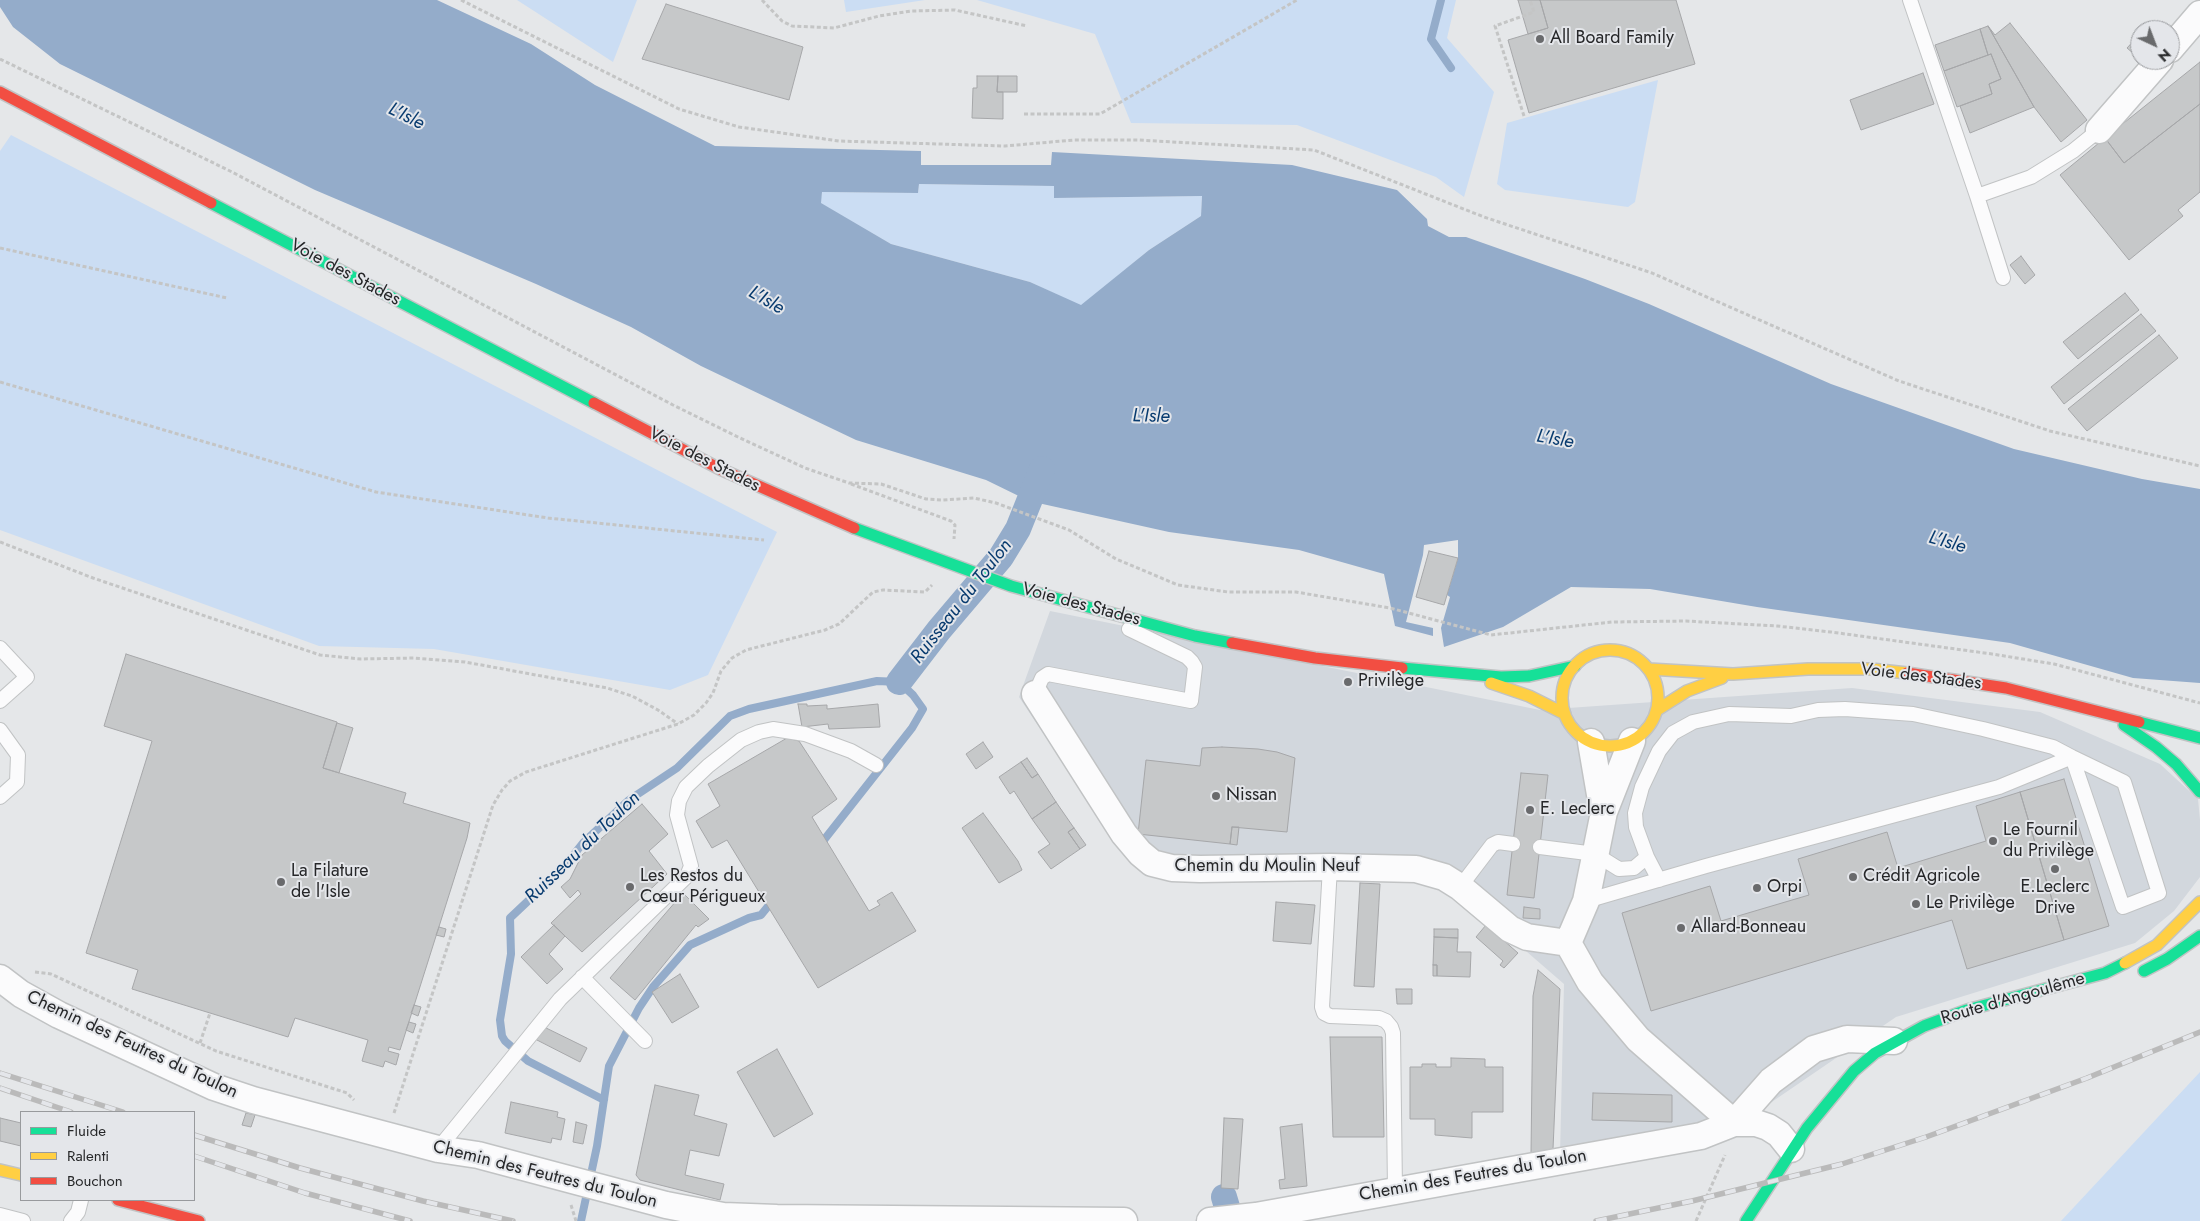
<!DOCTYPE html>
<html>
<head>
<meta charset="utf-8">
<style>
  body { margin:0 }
  #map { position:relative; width:2200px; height:1221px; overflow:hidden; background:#e5e7e9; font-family:Jost,sans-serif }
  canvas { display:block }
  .legend { position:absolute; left:20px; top:1111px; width:175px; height:90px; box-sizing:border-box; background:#e4e6ea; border:1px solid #989a9d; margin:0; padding:6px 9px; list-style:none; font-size:15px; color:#262729 }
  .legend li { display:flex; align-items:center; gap:10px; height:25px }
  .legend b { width:25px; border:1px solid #989a9d }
  .north { position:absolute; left:2130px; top:20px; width:50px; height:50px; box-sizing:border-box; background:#e4e6ea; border:1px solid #989a9d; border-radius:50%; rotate:137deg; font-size:14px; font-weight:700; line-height:20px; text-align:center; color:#262729 }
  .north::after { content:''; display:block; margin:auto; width:18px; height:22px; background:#696a6c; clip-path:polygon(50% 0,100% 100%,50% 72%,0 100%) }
</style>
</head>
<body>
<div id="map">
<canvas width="2200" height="1221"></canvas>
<ul class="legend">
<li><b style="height:6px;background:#16e098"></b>Fluide</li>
<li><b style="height:6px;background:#ffcf43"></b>Ralenti</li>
<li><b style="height:6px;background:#f24e42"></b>Bouchon</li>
</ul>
<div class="north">N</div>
</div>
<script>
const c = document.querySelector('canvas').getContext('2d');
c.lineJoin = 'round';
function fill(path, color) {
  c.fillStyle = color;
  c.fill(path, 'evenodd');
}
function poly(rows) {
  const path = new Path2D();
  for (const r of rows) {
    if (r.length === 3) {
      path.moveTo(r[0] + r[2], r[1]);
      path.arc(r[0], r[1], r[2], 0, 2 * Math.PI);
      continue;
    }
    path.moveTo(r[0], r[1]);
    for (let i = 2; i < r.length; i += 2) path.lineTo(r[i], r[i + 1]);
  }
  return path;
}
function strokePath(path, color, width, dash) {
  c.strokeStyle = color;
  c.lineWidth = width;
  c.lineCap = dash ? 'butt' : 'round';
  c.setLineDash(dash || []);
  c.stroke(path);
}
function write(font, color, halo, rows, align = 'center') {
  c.font = font + ' Jost,sans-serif';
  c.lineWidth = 4;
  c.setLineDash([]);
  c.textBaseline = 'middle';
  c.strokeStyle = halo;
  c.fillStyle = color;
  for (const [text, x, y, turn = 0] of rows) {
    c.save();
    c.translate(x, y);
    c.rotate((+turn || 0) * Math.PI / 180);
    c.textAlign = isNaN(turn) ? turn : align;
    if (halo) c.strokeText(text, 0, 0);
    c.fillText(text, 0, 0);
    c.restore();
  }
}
const built = poly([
  [1050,611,1540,710,1852,688,2040,712,2160,764,2198,799,2200,820,2200,877,2174,911,2135,943,1896,1017,1722,1136,1560,1156,1564,984,1444,880,1127,859,1019,697]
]);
const green = poly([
  [517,0,637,0,613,62],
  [844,0,925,0,846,12],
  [977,0,1456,0,1447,38,1494,92,1464,197,1436,177,1297,125,1131,123,1095,34],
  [1658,80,1635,202,1628,207,1505,190,1497,184,1507,123],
  [11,135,777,532,708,675,670,690,434,649,319,646,0,530,0,151],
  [919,184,1054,186,1054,198,1202,196,1201,216,1149,250,1081,306,1030,282,891,244,820,203,822,192,918,193],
  [2200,1072,2200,1221,2061,1221]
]);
const water = poly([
  [0,0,437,0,531,44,595,85,715,146,921,151,921,165,1051,165,1052,152,1292,165,1397,190,1427,219,1428,226,1449,237,1466,237,1585,279,1649,304,1831,384,2014,449,2142,479,2200,489,2200,683,2133,678,2010,643,1757,607,1650,589,1571,587,1503,627,1444,647,1441,628,1450,597,1447,595,1458,558,1458,540,1424,545,1423,555,1406,622,1433,628,1433,636,1395,626,1384,574,1299,550,1169,532,1029,501,986,480,856,440,701,366,631,327,536,284,315,190,60,64,13,27,0,7],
  [919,184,1054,186,1054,198,1202,196,1201,216,1149,250,1081,305,1030,282,891,244,821,203,822,192,918,193]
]);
const stream = poly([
  [1441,0,1431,39,1451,68],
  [604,1100,528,1061,505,1041,502,1036,500,1020,511,954,510,918,564,867,583,843,629,800,677,768,730,716,749,709,877,681,899,682,913,695,923,709,912,728,820,845],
  [581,1221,597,1146,609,1066,639,1008,653,987,690,945,749,918,761,915,774,899]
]);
const canal = poly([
  [899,682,939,630,1001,557,1018,529,1042,469],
  [1224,1197,1227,1207]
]);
const building = poly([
  [1518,0,1540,0,1548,28,1528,34,1518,0],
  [1540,0,1676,0,1695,64,1529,113,1508,40,1548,28,1540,0],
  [666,4,803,47,789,100,642,59,666,4],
  [2010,23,2087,120,2061,142,2034,107,1988,26,1995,35,2010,23],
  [1988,26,2034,107,1970,133,1960,106,1992,94,1989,84,2001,79,1991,54,1988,55,1980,29,1988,26],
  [1980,29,1988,55,1944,71,1935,45,1980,29],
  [2140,34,2140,59,2127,48,2140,34],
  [1991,54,2001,79,1989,84,1992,94,1957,107,1944,71,1991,54],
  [2200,62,2200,104,2124,163,2105,138,2200,62],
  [1923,73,1934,104,1861,130,1850,100,1923,73],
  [977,76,998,76,997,92,1003,92,1003,119,972,118,973,88,977,88,977,76],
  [998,76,1017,76,1017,92,997,92,998,76],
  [2200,104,2200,192,2178,210,2183,216,2129,260,2060,175,2105,138,2124,163,2200,104],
  [2021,256,2035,275,2025,284,2010,265,2021,256],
  [2125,293,2139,310,2078,359,2063,342,2125,293],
  [2141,314,2156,331,2064,404,2051,387,2141,314],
  [2159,335,2178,358,2087,431,2068,409,2159,335],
  [1429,551,1458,558,1444,605,1416,597,1429,551],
  [126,654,337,722,323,768,406,793,403,803,470,823,467,838,400,1050,389,1047,388,1051,399,1054,396,1065,385,1061,383,1067,362,1061,368,1040,295,1018,288,1037,132,989,138,970,86,953,152,741,104,726,126,654],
  [798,704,807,704,807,706,827,705,827,709,878,704,880,727,829,729,828,724,802,727,798,704],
  [337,723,353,728,339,773,323,768,337,723],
  [787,738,799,741,837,799,812,817,869,911,880,905,877,901,892,892,916,931,818,988,727,840,712,848,696,821,720,806,708,784,787,738],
  [983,742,993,757,976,769,966,754,983,742],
  [1222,747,1258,749,1277,752,1295,758,1287,832,1232,827,1230,844,1138,834,1146,760,1200,766,1202,748,1222,747],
  [1027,758,1038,774,1032,778,1021,762,1027,758],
  [1021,762,1032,778,1038,774,1056,802,1032,819,1014,791,1010,794,999,777,1021,762],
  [1521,773,1548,775,1534,898,1507,895,1521,773],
  [2064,779,2109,926,2064,940,2020,792,2064,779],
  [2020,792,2064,940,1967,969,1952,920,1651,1011,1622,913,1710,886,1721,921,1809,895,1798,859,1887,832,1898,868,1986,841,1976,806,2020,792],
  [1056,802,1074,828,1068,832,1080,849,1051,869,1038,852,1050,844,1032,819,1056,802],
  [642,804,668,834,649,851,667,874,582,952,551,923,581,894,578,890,570,898,561,887,570,879,582,855,642,804],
  [983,813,1018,861,1022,870,999,883,962,828,983,813],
  [1232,827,1239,827,1237,845,1230,844,1232,827],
  [1074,828,1086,845,1080,849,1068,832,1074,828],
  [1360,883,1380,884,1374,987,1354,986,1360,883],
  [683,893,709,919,698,927,696,925,635,1000,610,978,683,893],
  [1276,902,1315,905,1311,944,1273,941,1276,902],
  [1524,907,1540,909,1540,919,1523,918,1524,907],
  [554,925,565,936,549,954,563,969,547,984,521,957,554,925],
  [1486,925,1518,953,1504,968,1500,965,1503,961,1476,937,1486,925],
  [439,927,446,929,444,937,436,935,439,927],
  [1434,929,1458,929,1458,938,1434,937,1434,929],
  [1434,937,1458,938,1457,952,1471,952,1470,977,1437,976,1437,965,1433,965,1434,937],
  [1433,965,1437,965,1437,976,1433,976,1433,965],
  [1538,970,1560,989,1553,1149,1531,1153,1533,996,1538,970],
  [680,974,699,1007,672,1023,652,992,680,974],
  [1396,989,1412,989,1412,1004,1397,1004,1396,989],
  [414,1005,421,1007,418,1016,411,1013,414,1005],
  [409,1022,416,1024,413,1033,406,1030,409,1022],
  [542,1026,587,1048,580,1062,535,1039,542,1026],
  [1330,1037,1382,1037,1384,1137,1333,1137,1330,1037],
  [777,1049,813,1114,774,1137,737,1072,777,1049],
  [1451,1058,1485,1059,1485,1067,1503,1067,1503,1112,1472,1112,1472,1138,1435,1135,1435,1119,1410,1119,1410,1067,1422,1067,1422,1064,1436,1064,1436,1067,1451,1067,1451,1058],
  [655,1085,699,1095,694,1115,727,1124,719,1156,690,1150,685,1175,724,1184,720,1200,640,1180,636,1175,655,1085],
  [1593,1093,1672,1095,1672,1122,1592,1120,1593,1093],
  [511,1102,558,1112,557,1117,565,1119,561,1140,552,1138,551,1143,505,1133,511,1102],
  [246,1113,255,1115,251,1127,242,1125,246,1113],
  [0,1118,21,1123,21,1146,0,1141,0,1118],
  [1224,1118,1243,1119,1238,1189,1221,1188,1224,1118],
  [576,1122,587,1125,583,1144,573,1142,576,1122],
  [1302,1124,1307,1186,1280,1189,1279,1180,1285,1179,1280,1127,1302,1124]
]);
const path = poly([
  [461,0,679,109,739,127,839,141,1005,146,1074,140,1139,140,1314,150,1484,217,1652,273,1899,381,2050,431,2200,466],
  [762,0,782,21,792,26,834,28,879,16,911,11,955,10,1027,26],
  [0,59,232,172,673,405,738,437,805,468,849,483,881,484,926,499,943,500,974,498,996,503,1069,530,1116,559,1178,585,1228,592,1296,592,1390,608,1491,635,1612,622,1686,621,1777,626,1831,632,1992,654,2054,664,2200,703],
  [1024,114,1100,114,1297,0],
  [1524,116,1495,26,1534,12,1530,0],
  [0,248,227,298],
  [0,382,376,492,548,518,764,540],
  [851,484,951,521,955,525,954,539],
  [0,542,93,578,320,655,361,659,414,658,465,662,607,688,632,696,658,710,678,724],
  [35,972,51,974,216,1051,347,1093,354,1100],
  [200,1043,210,1013],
  [394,1113,493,805,502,790,510,781,526,772,678,724,694,715,706,703,713,693,721,671,732,658,746,650,825,630,839,624,873,592,883,590,925,592,932,585],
  [571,1205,576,1221],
  [1696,1221,1725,1155]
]);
const lane = poly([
  [1910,0,1977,196,2031,177,2073,151,2099,130],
  [1977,196,2003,278],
  [0,648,27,677,0,701],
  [1035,694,1042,678,1048,674,1191,701,1195,667,1192,662,1187,657,1129,629],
  [0,730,18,755,17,782,0,797],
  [1540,847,1595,854,1619,869,1634,868,1647,857,1636,827,1635,813,1642,787,1659,751,1673,733,1693,722,1729,714,1791,716,1818,710,1845,709,1913,714,1983,729,2053,747,2072,757,2124,782,2159,893,2123,907,2072,757,1999,787,1706,866,1586,901],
  [1647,857,1659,880],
  [1330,867,1322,1007,1324,1013,1330,1016,1379,1018,1386,1021,1391,1027,1393,1033,1395,1190],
  [1460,887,1492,845,1498,842,1513,844],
  [582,977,645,1041],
  [438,1149,560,999,687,876,691,866,677,815,679,801,686,787,708,766,741,740,759,732,773,729,805,734,851,751,876,765],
  [0,1215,23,1221],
  [71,1221,78,1212,81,1200]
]);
const street = poly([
  [2170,49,2200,14],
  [2099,130,2160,60],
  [1035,694,1124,834,1140,853,1152,863,1172,868,1200,869,1330,867,1416,869,1444,877,1460,887,1510,929,1527,937,1568,943],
  [1632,741,1604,812,1586,901,1568,943,1590,982,1638,1039,1734,1123],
  [1591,742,1603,812],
  [0,978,21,994,59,1015,214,1087,253,1100,438,1149,478,1155,666,1205,723,1216,777,1218,1124,1221],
  [1734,1123,1771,1081,1814,1049,1847,1039,1894,1041],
  [1210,1221,1256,1216,1701,1136,1734,1123,1756,1123,1768,1127,1779,1134,1791,1149]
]);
const fast = poly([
  [211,203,594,403],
  [854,528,1011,586,1195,636,1232,643],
  [1402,668,1501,677,1529,676,1575,666],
  [2139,722,2200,738],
  [2124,725,2156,747,2176,764,2200,792],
  [2144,971,2167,959,2200,936],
  [1746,1221,1807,1128,1854,1071,1875,1053,1924,1026,1967,1010,2105,973,2125,963]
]);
const slow = poly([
  [1610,698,48],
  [1649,669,1733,674,1808,669,1871,669,1907,673],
  [1491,683,1529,696,1565,714],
  [1657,710,1687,691,1722,678],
  [2125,963,2157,945,2200,902],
  [0,1170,21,1175]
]);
const jam = poly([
  [0,92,211,203],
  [594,403,720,469,854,528],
  [1232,643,1315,658,1402,668],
  [1907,673,2006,688,2139,722],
  [118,1200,199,1221]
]);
const rail = poly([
  [0,1073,123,1112],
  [0,1088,71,1112],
  [194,1135,300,1168,423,1201,513,1221],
  [194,1156,305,1193,410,1221],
  [1596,1221,1692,1201,1842,1164,1926,1137,2087,1078,2200,1032]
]);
const markers = [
  [1540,39,5,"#696a6c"],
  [1348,682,5,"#696a6c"],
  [1216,796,5,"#696a6c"],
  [1530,810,5,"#696a6c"],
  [1993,841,5,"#696a6c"],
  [2055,869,5,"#696a6c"],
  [1853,877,5,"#696a6c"],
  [281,882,5,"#696a6c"],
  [630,887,5,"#696a6c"],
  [1757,888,5,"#696a6c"],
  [1916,904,5,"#696a6c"],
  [1681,928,5,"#696a6c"]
];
const poiNames = [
  ["All Board Family",1550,39],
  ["Privilège",1358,682],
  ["Nissan",1226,796],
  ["E. Leclerc",1540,810],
  ["Le Fournil",2003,831],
  ["du Privilège",2003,852],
  ["La Filature",291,872],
  ["de l'Isle",291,893],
  ["Les Restos du",640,877],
  ["Cœur Périgueux",640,898],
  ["Crédit Agricole",1863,877],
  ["Orpi",1767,888],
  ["E.Leclerc",2055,888,"center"],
  ["Drive",2055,909,"center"],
  ["Le Privilège",1926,904],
  ["Allard-Bonneau",1691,928]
];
const streetNames = [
  ["Voie des Stades",345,273,28],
  ["Voie des Stades",704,460,27],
  ["Voie des Stades",1081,605,15],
  ["Voie des Stades",1921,677,7],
  ["Chemin du Moulin Neuf",1267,867],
  ["Route d'Angoulême",2013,999,-16],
  ["Chemin des Feutres du Toulon",132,1045,25],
  ["Chemin des Feutres du Toulon",545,1175,14],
  ["Chemin des Feutres du Toulon",1473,1176,-10]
];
const waterNames = [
  ["L'Isle",406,117,26],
  ["L'Isle",766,301,30],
  ["L'Isle",1151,417,1],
  ["L'Isle",1555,440,10],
  ["L'Isle",1947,543,16],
  ["Ruisseau du Toulon",962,602,-52],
  ["Ruisseau du Toulon",583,848,-44]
];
fill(built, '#d2d7dd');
fill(green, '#cbddf3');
fill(water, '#94acca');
strokePath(stream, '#94acca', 8);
strokePath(canal, '#94acca', 26);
fill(building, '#c6c8c9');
strokePath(building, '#a6a7a9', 1);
strokePath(lane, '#c1c3c4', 16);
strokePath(street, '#c1c3c4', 29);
strokePath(fast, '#c1c3c4', 14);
strokePath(slow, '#c1c3c4', 14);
strokePath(jam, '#c1c3c4', 14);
strokePath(path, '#c4c5c5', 3, [4, 2.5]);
strokePath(lane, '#fbfbfc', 14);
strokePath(street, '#fbfbfc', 26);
strokePath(fast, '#16e098', 11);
strokePath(slow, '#ffcf43', 11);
strokePath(jam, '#f24e42', 11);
strokePath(rail, '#bababa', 5.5);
strokePath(rail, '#e4e6ea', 4, [11]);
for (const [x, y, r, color] of markers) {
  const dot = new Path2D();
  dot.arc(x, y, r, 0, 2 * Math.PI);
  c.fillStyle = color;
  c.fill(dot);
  strokePath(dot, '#e4e6ea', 2);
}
write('18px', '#262729', '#e4e6ea', poiNames, 'left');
write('18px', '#262729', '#e4e6ea', streetNames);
write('italic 19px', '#083b6f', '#e4e6ea', waterNames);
</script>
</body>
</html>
